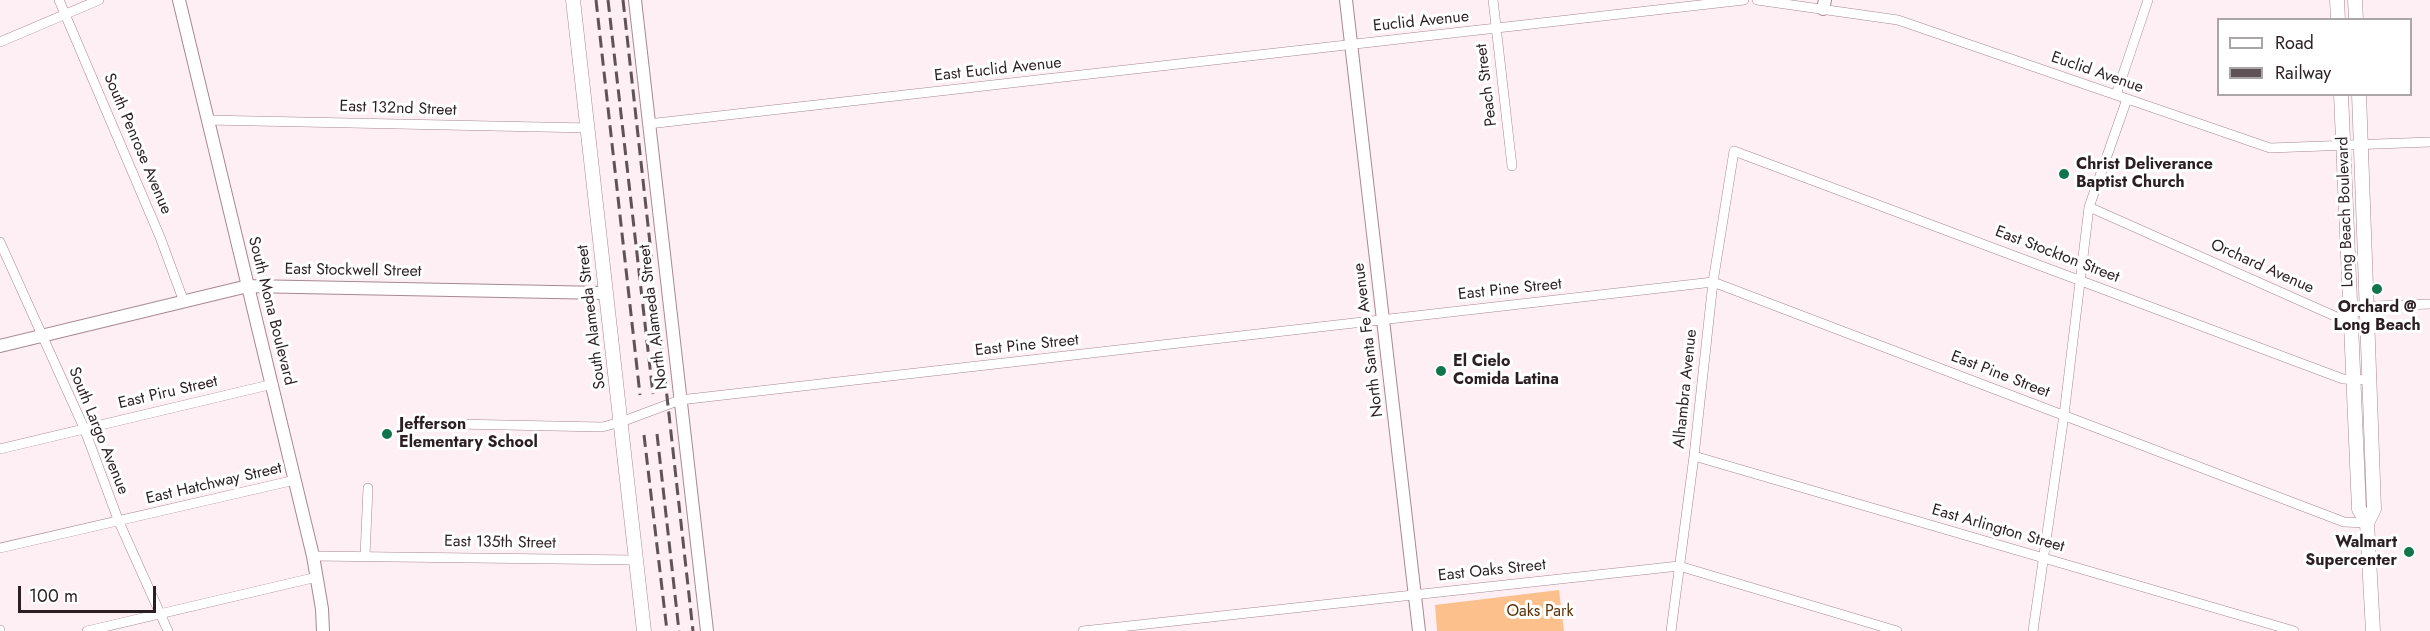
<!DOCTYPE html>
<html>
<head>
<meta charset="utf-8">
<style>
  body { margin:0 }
  #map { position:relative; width:2430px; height:631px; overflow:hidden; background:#fdeff4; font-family:Jost,sans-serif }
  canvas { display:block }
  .legend { position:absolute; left:2217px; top:18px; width:195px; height:78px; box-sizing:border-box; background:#fff; border:2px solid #aaa5a7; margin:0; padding:8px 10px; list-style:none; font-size:18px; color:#2b1f23 }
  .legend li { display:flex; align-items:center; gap:12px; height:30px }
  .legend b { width:30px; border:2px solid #aaa5a7 }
  .scale { position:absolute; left:18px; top:586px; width:138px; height:27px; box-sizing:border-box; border:3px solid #2b1f23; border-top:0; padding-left:8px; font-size:18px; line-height:21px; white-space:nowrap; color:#2b1f23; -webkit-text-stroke:4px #fff; paint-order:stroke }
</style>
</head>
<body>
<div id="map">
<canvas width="2430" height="631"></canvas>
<ul class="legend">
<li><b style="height:8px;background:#fff"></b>Road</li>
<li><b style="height:8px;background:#5f5357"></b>Railway</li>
</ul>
<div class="scale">100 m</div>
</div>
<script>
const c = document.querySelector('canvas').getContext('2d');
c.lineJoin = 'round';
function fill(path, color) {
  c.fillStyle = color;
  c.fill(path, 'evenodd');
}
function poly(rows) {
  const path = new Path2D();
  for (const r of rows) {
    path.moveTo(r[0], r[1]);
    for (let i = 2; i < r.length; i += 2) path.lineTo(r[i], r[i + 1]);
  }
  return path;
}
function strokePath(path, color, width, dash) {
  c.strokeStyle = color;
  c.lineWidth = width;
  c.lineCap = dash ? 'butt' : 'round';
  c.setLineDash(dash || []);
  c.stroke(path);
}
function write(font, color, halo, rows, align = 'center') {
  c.font = font + ' Jost,sans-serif';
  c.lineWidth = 6;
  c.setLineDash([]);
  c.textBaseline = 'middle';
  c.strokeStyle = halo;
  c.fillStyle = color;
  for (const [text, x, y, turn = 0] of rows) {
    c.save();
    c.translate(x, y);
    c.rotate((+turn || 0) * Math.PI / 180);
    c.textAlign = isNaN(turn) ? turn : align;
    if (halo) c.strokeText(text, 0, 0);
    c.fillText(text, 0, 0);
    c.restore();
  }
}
const green = poly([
  [1559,590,1564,631,1437,631,1435,605]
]);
const street = poly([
  [59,0,160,237,184,302],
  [1493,0,1512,166],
  [1757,0,1898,20,2270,148,2430,142],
  [0,42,99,0],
  [2116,95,2148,0],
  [207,120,589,128],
  [648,124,1744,0],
  [2089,207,2339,318,2377,306,2430,304],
  [0,242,84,428,119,522,168,631],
  [456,424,602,427,621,422,680,400,1713,282,2344,522,2367,523],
  [0,449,273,384],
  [1694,456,2294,631],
  [0,548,295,480],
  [313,556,635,560],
  [365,556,368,488],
  [0,630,0,631],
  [87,631,317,577],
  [1083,631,1679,566,1897,631],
  [1671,631,1694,456,1713,282,1734,151,2343,379,2369,380],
  [2033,631,2064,415,2089,207,2127,99]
]);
const secondary = poly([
  [179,0,313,556,322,609,323,631],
  [635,0,707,631],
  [1346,0,1419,631],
  [1823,9,1825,0],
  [0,346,248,286,604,293]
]);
const primary = poly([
  [573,0,644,631],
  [2337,0,2338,20],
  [2355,0,2356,20],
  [2341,94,2359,509,2367,523,2373,631],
  [2359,94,2374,509,2367,523]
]);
const rail = poly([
  [596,0,640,395],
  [608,0,653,394],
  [623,0,693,631],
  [657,434,679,631],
  [644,435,667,631]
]);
const markers = [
  [2064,174,6,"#10754c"],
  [2377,289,6,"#10754c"],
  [1441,371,6,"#10754c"],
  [387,434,6,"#10754c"],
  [2409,552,6,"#10754c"]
];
const streetNames = [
  ["Euclid Avenue",1421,22,-6],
  ["East Euclid Avenue",998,70,-6],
  ["Euclid Avenue",2097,73,19],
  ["Peach Street",1487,85,-97],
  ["East 132nd Street",398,109,2],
  ["South Penrose Avenue",137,144,67],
  ["Long Beach Boulevard",2346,212,-92],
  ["East Stockton Street",2057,255,21],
  ["Orchard Avenue",2262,267,24],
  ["East Stockwell Street",353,271,1],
  ["East Pine Street",1510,290,-6],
  ["South Mona Boulevard",271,311,76],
  ["South Alameda Street",592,317,-97],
  ["North Alameda Street",654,317,-97],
  ["North Santa Fe Avenue",1369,340,-97],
  ["East Pine Street",1027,346,-6],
  ["East Pine Street",2000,375,21],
  ["Alhambra Avenue",1686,389,-84],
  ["East Piru Street",168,393,-13],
  ["South Largo Avenue",98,431,68],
  ["East Hatchway Street",214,484,-13],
  ["East Arlington Street",1998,529,16],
  ["East 135th Street",500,543,1],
  ["East Oaks Street",1492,571,-6]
];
const poiNames = [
  ["Christ Deliverance",2076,165],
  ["Baptist Church",2076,183],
  ["Orchard @",2377,308,"center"],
  ["Long Beach",2377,326,"center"],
  ["El Cielo",1453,362],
  ["Comida Latina",1453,380],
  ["Jefferson",399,425],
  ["Elementary School",399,443],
  ["Walmart",2397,543,"right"],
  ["Supercenter",2397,561,"right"]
];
const parkNames = [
  ["Oaks Park",1540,612]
];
fill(green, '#fcc08d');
strokePath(street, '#a78893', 10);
strokePath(secondary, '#a78893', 14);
strokePath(primary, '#a78893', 15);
strokePath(street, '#fff', 9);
strokePath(secondary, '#fff', 12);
strokePath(primary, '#fff', 14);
strokePath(rail, '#5f5357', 3, [12, 6]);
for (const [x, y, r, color] of markers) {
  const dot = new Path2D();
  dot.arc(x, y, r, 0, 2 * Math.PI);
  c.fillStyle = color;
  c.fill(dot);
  strokePath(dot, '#fff', 2);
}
write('16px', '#2b1f23', '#fff', streetNames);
write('bold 16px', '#2b1f23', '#fff', poiNames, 'left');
write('16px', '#5a3104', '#fff', parkNames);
</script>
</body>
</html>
